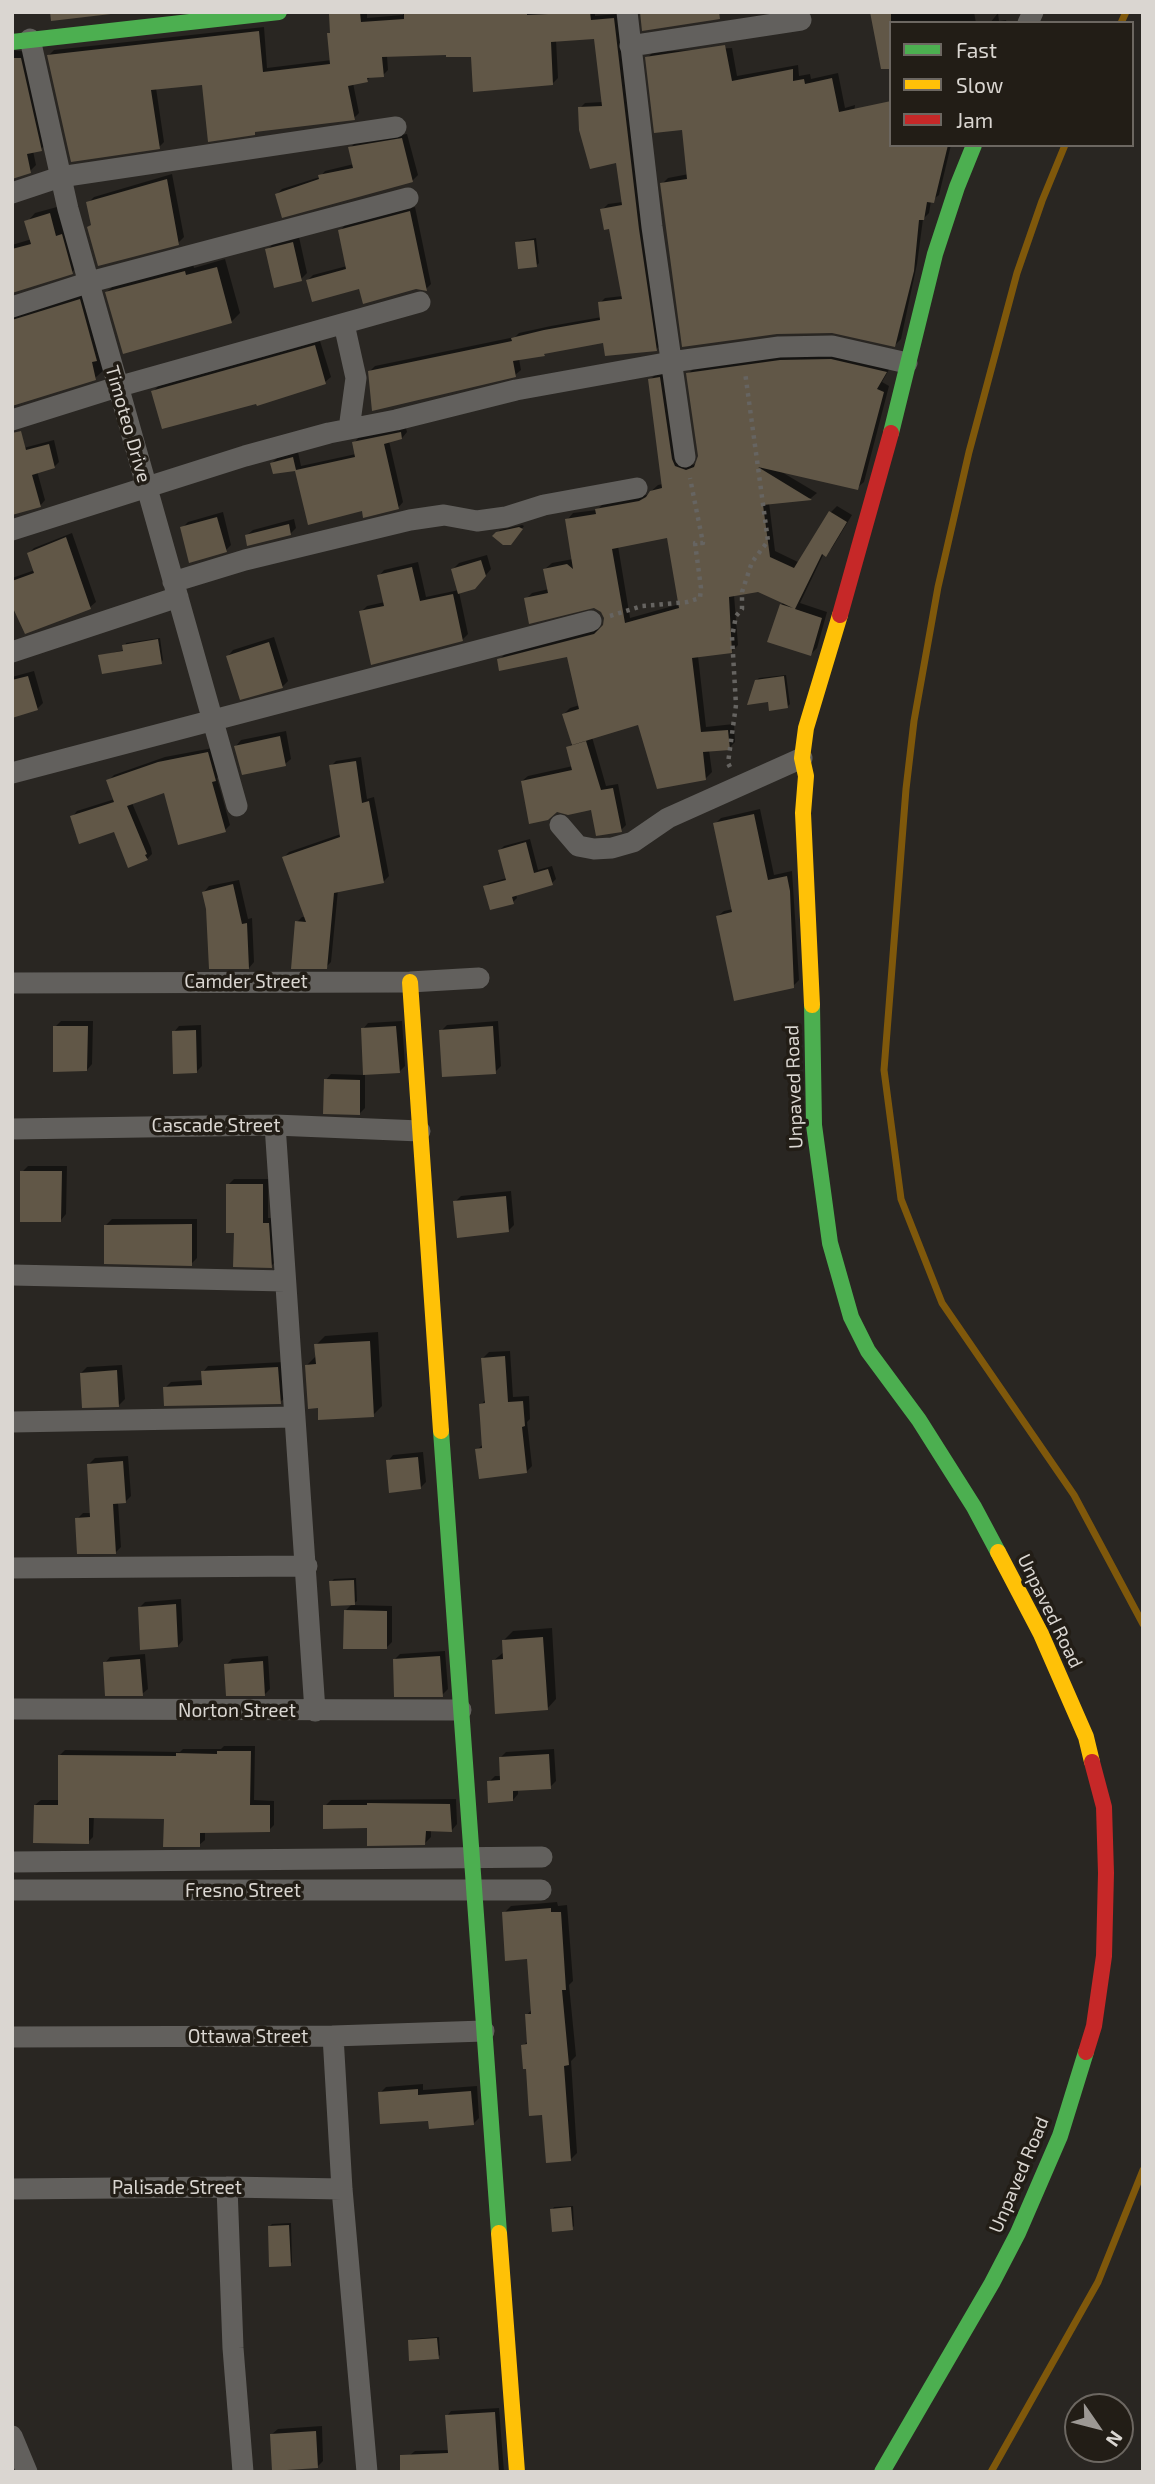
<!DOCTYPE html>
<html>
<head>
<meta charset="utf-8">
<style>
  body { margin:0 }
  #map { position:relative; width:1155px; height:2484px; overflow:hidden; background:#292622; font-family:"Exo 2",sans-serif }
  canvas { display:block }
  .frame { position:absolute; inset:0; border:14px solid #dad6d1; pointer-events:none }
  .legend { position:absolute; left:889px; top:21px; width:245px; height:126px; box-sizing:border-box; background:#221d16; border:2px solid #6c6761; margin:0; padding:9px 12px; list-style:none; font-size:21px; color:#dad6d1 }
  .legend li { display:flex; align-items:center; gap:14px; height:35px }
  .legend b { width:35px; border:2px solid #6c6761 }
  .north { position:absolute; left:1064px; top:2393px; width:70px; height:70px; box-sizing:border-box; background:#221d16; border:2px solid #6c6761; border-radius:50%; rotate:125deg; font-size:19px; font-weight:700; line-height:28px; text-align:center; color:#dad6d1 }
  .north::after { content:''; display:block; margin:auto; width:24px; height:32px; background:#9c9894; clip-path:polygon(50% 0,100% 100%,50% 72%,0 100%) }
</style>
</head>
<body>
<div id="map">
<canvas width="1155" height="2484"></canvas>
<div class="frame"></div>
<ul class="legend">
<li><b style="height:9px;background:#4caf50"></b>Fast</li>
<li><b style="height:9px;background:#ffc107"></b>Slow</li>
<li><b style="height:9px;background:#c62828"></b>Jam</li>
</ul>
<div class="north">N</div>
</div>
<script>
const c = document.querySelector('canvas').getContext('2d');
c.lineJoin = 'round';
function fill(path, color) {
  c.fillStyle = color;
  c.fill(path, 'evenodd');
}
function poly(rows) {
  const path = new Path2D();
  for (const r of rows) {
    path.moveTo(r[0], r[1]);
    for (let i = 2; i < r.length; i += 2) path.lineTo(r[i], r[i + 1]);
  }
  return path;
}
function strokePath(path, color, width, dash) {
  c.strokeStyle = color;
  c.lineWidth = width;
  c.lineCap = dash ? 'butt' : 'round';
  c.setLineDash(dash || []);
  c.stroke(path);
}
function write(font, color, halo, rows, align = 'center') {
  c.font = font + ' "Exo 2",sans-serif';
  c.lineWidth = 7;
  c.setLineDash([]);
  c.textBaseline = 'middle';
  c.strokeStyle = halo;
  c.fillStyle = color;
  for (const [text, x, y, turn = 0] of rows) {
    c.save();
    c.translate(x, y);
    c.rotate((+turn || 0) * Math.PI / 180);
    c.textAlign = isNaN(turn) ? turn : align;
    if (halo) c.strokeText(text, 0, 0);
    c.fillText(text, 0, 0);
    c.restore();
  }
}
const shadow = poly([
  [330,12,367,12,367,18,403,15,403,12,595,12,595,16,619,14,661,344,656,350,605,341,547,352,544,354,519,359,521,370,515,375,370,371,375,366,515,337,519,333,551,326,602,317,600,303,605,298,623,296,610,227,602,210,608,204,623,202,617,160,580,108,585,103,603,102,596,37,556,40,558,78,553,83,472,56,448,53,387,56,388,70,383,75,372,76,367,80,353,83,359,113,354,118,257,130,254,133,204,83,156,88,164,142,159,147,49,55,54,50,264,27,267,68,332,60],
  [872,12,974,12,976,23,891,23],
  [998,13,999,21,1006,20,1007,23,990,23],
  [732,48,737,76,798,65,799,76,810,74,811,79,838,73,845,108,855,105,854,114,891,145,951,145,939,195,931,201,929,213,923,219,917,264,901,339,895,345,662,184,668,178,689,174,684,128,647,58,653,52],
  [12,50,27,52,47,143,41,149,33,151,36,165,30,171,12,177],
  [407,134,418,175,413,180,277,194,282,189,320,177,325,171,354,164,350,148,355,143],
  [172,174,184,237,178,243,89,227,93,223,88,203,94,197],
  [57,207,79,265,72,272,12,291,12,245,32,239,28,221,35,213],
  [415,207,431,284,426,289,360,287,308,280,313,275,347,266,340,231,345,225],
  [299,237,307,273,301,279,267,250,273,244],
  [536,238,539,263,537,265,517,243,519,241],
  [225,259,240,313,231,322,107,292,115,284,193,263,194,268],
  [88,292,104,370,95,378,12,330,12,316],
  [320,341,331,377,325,382,257,401,153,392,158,386],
  [838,354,891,366,882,382,889,386,864,482,857,488,780,471,817,493,811,498,769,503,775,551,800,563,831,512,837,506,852,515,832,548,826,554,824,553,800,603,827,612,817,648,811,654,781,605,784,602,758,590,734,595,738,645,732,651,698,656,706,727,734,724,735,742,729,748,709,750,712,772,705,779,639,723,592,737,606,786,618,784,626,825,621,830,592,808,522,781,528,776,573,766,568,748,573,742,564,714,570,708,580,705,568,654,499,660,505,654,602,628,606,618,602,611,594,606,526,599,532,593,549,589,545,569,552,563,573,559,567,520,573,513,597,510,603,504,647,495,658,485,663,484,650,380,656,374,666,372,681,460,693,465,697,463,700,456,688,374,694,368,787,355],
  [668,536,680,604,630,618,618,546],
  [406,428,407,432,402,438,389,441,403,502,398,508,364,509,309,523,296,469,274,472,272,463,277,458,298,452,301,466,356,454,354,443,359,437],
  [54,440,59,462,54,467,37,471,45,500,40,506,12,451],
  [223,512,231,545,226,550,182,528,188,522],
  [294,519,296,528,290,534,247,535,253,530],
  [522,525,524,526,513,540,495,536,500,530],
  [72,533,96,602,90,607,12,602,12,578,35,570,29,553,34,548],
  [487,555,491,569,481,581,459,592,468,634,462,640,361,612,367,606,385,602,379,576,384,570,418,562,426,597,459,590,453,569,459,563],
  [274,637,288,681,282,687,228,656,233,650],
  [160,638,163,660,161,663,100,656,124,650,126,643],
  [34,671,43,703,37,709,12,716,12,677],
  [786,675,790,704,787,707,770,700,756,681,759,678],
  [286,731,291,759,285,764,236,746,241,740],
  [213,748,221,774,217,778,230,825,225,830,165,791,132,803,151,848,152,854,147,859,115,830,72,817,77,811,115,799,108,781,114,775,165,757],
  [361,757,367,799,374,797,389,876,384,881,338,890,331,962,326,967,297,922,302,917,306,917,284,857,289,852,341,834,331,766,336,761],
  [760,809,774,875,792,871,799,980,793,986,718,916,724,911,733,909,715,824,721,818],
  [530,839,538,870,552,866,556,879,552,883,516,894,517,898,513,902,485,887,489,883,507,878,500,850,504,846],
  [239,880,248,919,252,918,254,962,249,968,208,909,204,892,209,886],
  [61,1021,93,1021,92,1064,87,1070,55,1027],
  [402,1021,405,1066,399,1072,365,1073,365,1108,359,1114,326,1080,331,1074,364,1075,363,1029,368,1023],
  [498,1021,501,1066,495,1072,441,1031,447,1025],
  [201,1025,202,1066,196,1072,174,1032,179,1026],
  [28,1166,67,1166,66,1214,61,1220,22,1172],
  [234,1179,268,1179,268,1218,274,1218,277,1260,271,1266,235,1231,228,1185],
  [511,1191,514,1225,508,1231,455,1202,461,1196],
  [112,1219,197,1219,197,1258,191,1264,106,1225],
  [378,1332,382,1406,373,1415,306,1366,315,1357,316,1345,325,1336],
  [510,1351,513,1397,529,1396,530,1419,527,1422,532,1466,526,1472,477,1450,484,1443,481,1405,486,1399,483,1358,489,1352],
  [284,1362,286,1397,280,1402,165,1388,171,1382,203,1380,203,1372,208,1366],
  [122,1365,125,1399,119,1405,81,1373,87,1367],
  [423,1452,426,1482,420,1488,388,1461,393,1455],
  [128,1456,131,1496,125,1502,118,1502,121,1547,116,1552,77,1519,83,1513,92,1513,89,1464,95,1458],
  [356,1578,357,1601,352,1605,392,1606,392,1642,386,1648,345,1611,353,1603,331,1582,334,1579],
  [181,1599,183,1640,178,1646,139,1608,145,1602],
  [552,1628,556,1699,547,1709,493,1661,504,1652,504,1640,513,1631],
  [445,1651,448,1689,442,1695,394,1660,400,1654],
  [145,1654,148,1689,142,1694,105,1663,110,1657],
  [268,1656,270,1689,264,1695,226,1665,232,1659],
  [224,1746,255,1746,254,1800,274,1801,274,1825,269,1830,205,1831,205,1840,199,1845,166,1817,94,1816,93,1837,88,1842,35,1805,41,1800,59,1800,60,1755,65,1750,180,1752,183,1749,221,1749],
  [554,1749,556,1781,550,1787,518,1789,518,1794,513,1800,489,1782,495,1776,501,1776,500,1758,506,1752],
  [456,1799,457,1824,452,1830,431,1830,431,1837,425,1843,369,1827,325,1806,331,1800],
  [557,1902,558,1906,567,1905,573,1981,569,1985,576,2056,571,2061,577,2153,570,2160,544,2114,527,2067,523,2046,529,2040,527,2015,532,2009,529,1957,504,1913,511,1906],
  [423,2084,423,2090,477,2086,479,2118,473,2124,430,2119,380,2093,386,2087],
  [573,2206,574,2226,572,2228,552,2210,554,2207],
  [291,2223,292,2262,290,2264,270,2226,272,2224],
  [439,2337,440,2355,438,2357,410,2341,412,2339],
  [499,2408,504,2472,411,2472,410,2455,415,2451,449,2450,447,2416,451,2411],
  [322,2426,323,2461,317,2467,272,2434,278,2429]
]);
const stream = poly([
  [1121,23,1126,12],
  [1065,145,1042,201,1017,273,969,452,938,587,914,721,906,789,884,1070,901,1199,942,1303,1074,1495,1143,1624],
  [991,2472,1098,2282,1143,2170]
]);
const building = poly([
  [50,12,128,12,51,21],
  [360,12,361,22,404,19,404,12,527,12,527,15,590,12,591,20,614,18,639,229,657,351,605,356,603,343,544,354,545,356,513,361,516,377,372,411,368,371,512,341,511,338,544,330,600,320,598,302,622,299,609,229,604,230,600,209,622,205,616,163,590,169,579,130,578,107,602,106,594,39,551,42,553,85,473,92,471,57,446,57,446,55,382,57,384,77,367,78,368,82,348,86,355,120,255,132,255,135,208,142,202,85,151,90,160,149,71,162,47,55,259,31,263,72,330,64,327,33,330,33,329,14],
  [640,12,719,12,720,19,642,31],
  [870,12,891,12,891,69,881,69],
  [725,45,732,81,793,69,793,81,804,79,805,84,832,78,839,112,891,101,891,145,948,145,934,203,927,202,924,220,919,220,914,271,895,347,832,333,777,334,682,347,660,183,687,179,682,130,654,133,645,57],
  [12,58,21,58,42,151,27,154,31,173,12,179],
  [402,138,413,182,282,218,275,194,319,179,318,175,353,168,348,147],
  [167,179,179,245,98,266,87,227,91,225,86,202],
  [410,211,427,291,416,289,363,304,359,289,312,302,306,280,346,269,338,230],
  [50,213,56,236,62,234,73,274,12,293,12,249,31,244,24,221],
  [534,240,537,267,518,269,515,242],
  [293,242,302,281,274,288,265,249],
  [217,267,232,323,123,354,105,292,185,271,186,275],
  [80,299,97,361,92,362,96,380,12,406,12,320],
  [315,345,326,384,257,406,256,404,162,429,151,391],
  [831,359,887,372,877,389,884,392,858,490,758,467,812,500,763,505,770,557,794,568,829,511,847,522,826,557,822,554,795,609,822,618,811,656,767,642,780,604,793,608,758,592,729,597,732,653,692,658,701,732,728,730,730,750,703,752,706,780,657,789,638,725,572,745,562,714,579,709,567,657,499,671,497,659,594,634,603,625,604,618,601,612,594,608,529,624,524,598,548,593,543,569,567,564,573,569,565,519,596,514,595,509,639,501,646,497,650,491,662,488,648,379,660,377,672,459,675,466,686,470,694,467,698,456,686,373,780,360],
  [667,538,679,608,625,623,612,549],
  [21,431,26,450,49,444,55,468,32,475,41,507,12,515,12,433],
  [401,432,402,439,384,444,399,509,363,518,362,511,308,525,295,471,273,474,270,463,293,457,296,470,355,457,352,442],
  [217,517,227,552,189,563,180,527],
  [289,524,291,535,247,546,245,535],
  [519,527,523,529,511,545,503,545,492,536,496,532],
  [66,537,91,609,25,634,12,606,12,581,34,573,27,553],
  [481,560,486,576,475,589,458,594,451,569],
  [412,567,420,601,453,594,463,641,371,665,359,611,384,606,377,575],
  [158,639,162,664,102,674,98,655,123,651,122,645],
  [269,642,283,688,240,700,226,656],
  [28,676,38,710,12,718,12,680],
  [784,676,788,708,769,711,768,702,747,705,755,680],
  [280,736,286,766,242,775,234,746],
  [586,741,601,790,613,788,622,832,596,836,591,810,568,815,557,812,548,820,529,824,521,781,572,770,566,747],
  [208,752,216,781,212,782,226,832,178,845,164,793,127,806,147,854,145,855,148,860,128,868,114,832,79,844,70,816,114,802,106,780,158,762],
  [356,761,362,803,369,801,384,883,334,893,327,969,291,969,295,921,306,922,282,857,340,837,329,765],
  [754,814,768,880,787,876,790,891,794,988,734,1001,716,916,732,912,713,823],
  [526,842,534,873,548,869,553,885,512,897,514,904,490,910,483,886,506,880,498,850],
  [233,884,242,924,247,923,249,969,209,969,206,909,202,892],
  [53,1026,88,1026,87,1071,53,1072],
  [396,1026,400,1073,363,1075,361,1028],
  [493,1026,496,1074,442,1077,439,1030],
  [196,1030,197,1073,173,1074,172,1031],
  [324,1079,360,1080,360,1115,323,1114],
  [20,1171,62,1171,61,1222,20,1222],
  [226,1184,263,1184,263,1223,269,1223,272,1268,233,1267,234,1233,226,1233],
  [506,1196,509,1232,457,1238,453,1201],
  [192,1224,192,1266,104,1264,104,1225],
  [370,1341,374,1417,318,1420,318,1408,308,1409,305,1365,316,1364,314,1344],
  [505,1356,508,1402,523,1401,525,1426,522,1427,527,1473,479,1479,475,1449,482,1448,479,1404,485,1403,481,1358],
  [278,1367,281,1404,164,1406,163,1387,202,1385,201,1371],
  [117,1370,119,1407,82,1408,80,1373],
  [418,1457,421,1489,389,1493,386,1460],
  [123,1461,126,1503,113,1504,116,1554,77,1554,75,1518,90,1517,87,1464],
  [354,1580,355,1605,331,1606,329,1581],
  [176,1604,178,1647,140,1650,138,1607],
  [344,1610,387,1611,387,1649,343,1649],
  [543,1637,548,1710,495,1714,492,1660,503,1659,502,1640],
  [440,1656,443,1697,394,1697,393,1659],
  [140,1659,143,1696,105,1696,103,1662],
  [263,1661,265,1696,226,1696,224,1664],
  [217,1751,251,1751,250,1805,270,1805,270,1832,200,1833,200,1847,163,1847,164,1819,89,1818,89,1844,33,1843,34,1805,58,1805,58,1755,176,1756,176,1753,217,1754],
  [549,1754,551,1789,513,1791,513,1801,488,1803,487,1781,500,1780,499,1757],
  [367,1803,450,1804,452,1832,426,1831,425,1845,367,1846,367,1828,323,1829,323,1805,367,1805],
  [551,1908,551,1912,561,1912,566,1990,562,1990,569,2065,564,2066,571,2161,546,2163,542,2115,529,2116,526,2069,523,2069,521,2045,527,2044,525,2014,531,2014,527,1959,505,1961,502,1912],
  [418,2089,418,2095,471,2091,474,2125,429,2129,428,2121,380,2124,378,2092],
  [571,2207,573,2230,552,2232,550,2209],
  [289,2225,291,2266,269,2267,268,2226],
  [437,2338,439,2359,409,2361,408,2340],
  [495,2412,499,2472,400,2472,400,2455,448,2453,445,2415],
  [316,2431,318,2468,272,2471,270,2434]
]);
const path = poly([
  [610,616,642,606,687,602,700,598,701,588,695,543,703,543,690,478],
  [730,767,728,763,736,705,732,637,736,616,742,609,742,592,752,562,768,541,745,372]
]);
const street = poly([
  [627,12,652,227,685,457],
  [1028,23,1033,12],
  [30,39,68,209,237,806],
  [630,46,801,20],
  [12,193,60,177,396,127],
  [12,307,90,282,408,198],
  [344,324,356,378,349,429],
  [12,420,117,387,420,302],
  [12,530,245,456,329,433,396,420,516,390,671,362,779,347,832,346,907,363],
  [173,582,245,560,410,520,444,515,477,521,506,517,544,505,637,488],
  [12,652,178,597],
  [12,773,591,621],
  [560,825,578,846,594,849,612,848,633,842,668,818,802,758],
  [12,983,410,982,479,978],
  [275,1125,315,1711],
  [12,1129,275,1125,420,1131],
  [12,1275,285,1281],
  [12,1422,295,1417],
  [12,1568,307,1566],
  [12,1709,461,1710],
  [12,1862,542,1857],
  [12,1890,541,1890],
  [333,2036,342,2189,367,2472],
  [12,2037,333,2036,484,2031],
  [227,2187,233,2348,243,2472],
  [12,2189,227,2187,342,2189],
  [12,2436,27,2472]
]);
const fast = poly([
  [12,42,279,12],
  [891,433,935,254,957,187,974,145],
  [812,1005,814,1125,830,1243,851,1317,868,1351,919,1420,974,1507,998,1552],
  [441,1431,499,2233],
  [882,2472,992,2283,1018,2233,1060,2136,1086,2052]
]);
const slow = poly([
  [410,982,441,1431],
  [812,1005,803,813,806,776,802,758,806,728,840,615],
  [998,1552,1041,1634,1086,1737,1092,1762],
  [499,2233,517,2472]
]);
const jam = poly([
  [840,615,891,433],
  [1086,2052,1094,2026,1104,1956,1106,1873,1104,1807,1092,1762]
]);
const streetNames = [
  ["Timoteo Drive",128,424,74],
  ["Camder Street",246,982],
  ["Unpaved Road",794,1087,-92],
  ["Cascade Street",216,1126],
  ["Unpaved Road",1050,1611,64],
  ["Norton Street",237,1711],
  ["Fresno Street",243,1891],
  ["Ottawa Street",248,2037],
  ["Unpaved Road",1019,2175,-67],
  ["Palisade Street",177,2188]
];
fill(shadow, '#0007');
strokePath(stream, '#7f580b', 7);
fill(building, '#615747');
strokePath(path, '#666461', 4.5, [3.5, 5]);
strokePath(street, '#62605d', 21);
strokePath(fast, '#4caf50', 16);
strokePath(slow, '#ffc107', 16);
strokePath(jam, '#c62828', 16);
write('19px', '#dad6d1', '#221d16', streetNames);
</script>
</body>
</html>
